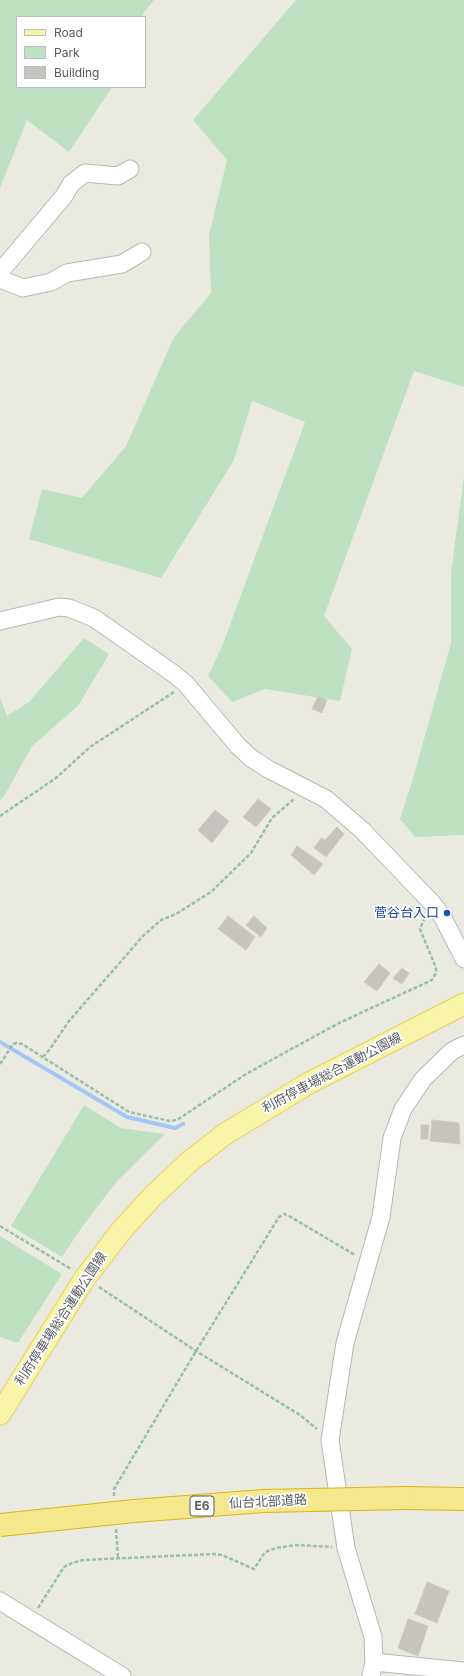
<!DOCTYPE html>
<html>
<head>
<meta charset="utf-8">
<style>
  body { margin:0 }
  #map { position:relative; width:464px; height:1676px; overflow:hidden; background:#ebeae0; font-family:Inter,sans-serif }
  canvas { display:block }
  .legend { position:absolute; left:16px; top:16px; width:130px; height:72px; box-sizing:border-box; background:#fff; border:1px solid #bdbdbf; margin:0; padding:5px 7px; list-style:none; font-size:12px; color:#595b60 }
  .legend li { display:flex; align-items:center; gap:8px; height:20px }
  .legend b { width:20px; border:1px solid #bdbdbf }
</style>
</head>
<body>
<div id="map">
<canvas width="464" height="1676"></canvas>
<ul class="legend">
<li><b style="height:5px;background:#f8f5a8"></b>Road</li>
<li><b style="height:11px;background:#bee1c2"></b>Park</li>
<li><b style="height:11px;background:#c6c4be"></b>Building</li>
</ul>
</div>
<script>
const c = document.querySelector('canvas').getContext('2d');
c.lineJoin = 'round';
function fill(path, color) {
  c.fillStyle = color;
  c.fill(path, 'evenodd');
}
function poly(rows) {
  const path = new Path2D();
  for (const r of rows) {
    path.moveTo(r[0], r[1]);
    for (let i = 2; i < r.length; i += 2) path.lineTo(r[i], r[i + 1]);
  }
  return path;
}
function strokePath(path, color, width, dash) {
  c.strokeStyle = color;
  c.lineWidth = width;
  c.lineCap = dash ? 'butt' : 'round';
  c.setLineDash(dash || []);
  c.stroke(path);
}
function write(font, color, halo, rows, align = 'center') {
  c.font = font + ' Inter,"Noto Sans JP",sans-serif';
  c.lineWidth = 3.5;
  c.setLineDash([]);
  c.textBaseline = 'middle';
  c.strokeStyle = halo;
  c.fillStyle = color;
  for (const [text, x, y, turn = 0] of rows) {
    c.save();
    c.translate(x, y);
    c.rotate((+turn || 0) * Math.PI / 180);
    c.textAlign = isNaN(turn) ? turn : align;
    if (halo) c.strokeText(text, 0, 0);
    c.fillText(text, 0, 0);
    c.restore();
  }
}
const green = poly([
  [0,0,154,0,142,15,144,17,17,17,17,87,112,87,69,152,27,120,0,188],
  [296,0,464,0,464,387,414,371,324,616,352,649,340,701,265,689,232,702,208,676,221,649,305,422,252,401,234,460,161,578,29,539,42,489,82,498,126,446,174,337,211,293,209,235,227,160,193,120],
  [464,476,464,835,415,837,400,819,414,775,451,643,451,573],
  [84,638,109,654,78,706,32,746,3,798,0,800,0,698,7,716,29,702],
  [84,1105,121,1128,165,1134,117,1181,82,1227,62,1257,11,1226],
  [0,1236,62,1274,18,1343,0,1337]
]);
const stream = poly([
  [0,1042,127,1117,175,1128,183,1124]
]);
const building = poly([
  [318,696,327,700,322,713,312,709,318,696],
  [258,799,271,809,256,827,243,817,258,799],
  [215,810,229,821,212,843,198,830,215,810],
  [337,827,344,834,326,857,314,848,321,838,325,840,337,827],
  [297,846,323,864,314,875,291,855,297,846],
  [228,916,255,937,246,950,218,929,228,916],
  [254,916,267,928,261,937,246,925,254,916],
  [379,964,390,973,377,991,364,982,379,964],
  [402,968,409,973,402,984,393,978,402,968],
  [432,1120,459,1123,460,1144,430,1141,432,1120],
  [421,1125,429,1125,428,1139,421,1139,421,1125],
  [427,1582,449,1591,437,1623,415,1614,427,1582],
  [408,1619,428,1626,418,1656,398,1648,408,1619]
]);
const path = poly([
  [0,816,56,778,90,747,174,692],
  [43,1057,50,1049,69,1021,143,936,161,920,176,914,211,892,251,853,272,818,294,799],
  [0,1064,13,1044,17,1043,22,1044,129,1112,170,1121,177,1120,246,1074,339,1023,432,980,436,973,436,968,420,929,425,917],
  [0,1226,71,1269],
  [99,1287,196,1351,300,1415,317,1429],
  [114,1496,114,1489,196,1351,279,1217,284,1214,289,1216,355,1255],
  [116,1529,118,1558],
  [38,1608,64,1567,72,1563,83,1560,213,1554,222,1555,254,1569,265,1552,276,1548,296,1545,332,1547]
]);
const minor = poly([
  [0,272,64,196,71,184,85,173,118,176,130,169],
  [0,279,23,288,51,282,67,273,122,264,142,252],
  [0,621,59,607,69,608,94,618,174,674,186,684,238,746,251,758,268,769,326,799,362,830,432,903,442,916,464,959],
  [0,1601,122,1676],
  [374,1662,464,1671],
  [371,1676,374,1662,373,1637,346,1548,330,1440,345,1343,381,1217,392,1138,403,1109,423,1079,452,1051,464,1045]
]);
const major = poly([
  [0,1414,85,1278,121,1231,152,1197,189,1162,225,1134,309,1083,464,1004]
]);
const highway = poly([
  [405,1498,464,1499]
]);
const highwayBridge = poly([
  [0,1525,134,1511,263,1501,405,1498]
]);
const markers = [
  [447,913,4,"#1a4fb4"]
];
const shields = [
  [202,1506,24]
];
const shieldNames = [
  ["E6",202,1506]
];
const transitNames = [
  ["菅谷台入口",439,913]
];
const streetNames = [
  ["利府停車場総合運動公園線",332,1073,-28],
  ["利府停車場総合運動公園線",61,1319,-57],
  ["仙台北部道路",268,1502,-3]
];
fill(green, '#bee1c2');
strokePath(stream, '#a3c8f8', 4);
fill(building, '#c6c4be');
strokePath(building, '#cfccbf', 1);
strokePath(minor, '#b6b7bc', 19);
strokePath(major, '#e6d15e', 23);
strokePath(highway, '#dab511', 24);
strokePath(path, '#98c1a9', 2.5, [4, 2]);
strokePath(minor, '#fff', 17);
strokePath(major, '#f8f5a8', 21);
strokePath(highway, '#f4e78e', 22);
strokePath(highwayBridge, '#dab511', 24, []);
strokePath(highwayBridge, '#f4e78e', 22);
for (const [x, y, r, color] of markers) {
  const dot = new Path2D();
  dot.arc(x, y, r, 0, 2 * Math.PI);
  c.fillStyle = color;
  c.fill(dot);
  strokePath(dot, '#fff', 1.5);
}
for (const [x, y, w] of shields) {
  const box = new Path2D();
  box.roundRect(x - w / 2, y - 10, w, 20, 3);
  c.fillStyle = '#fff';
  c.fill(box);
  strokePath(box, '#595b60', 1);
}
write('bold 12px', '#595b60', null, shieldNames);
write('13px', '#164399', '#fff', transitNames, 'right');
write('13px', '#595b60', '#fff', streetNames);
</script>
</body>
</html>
